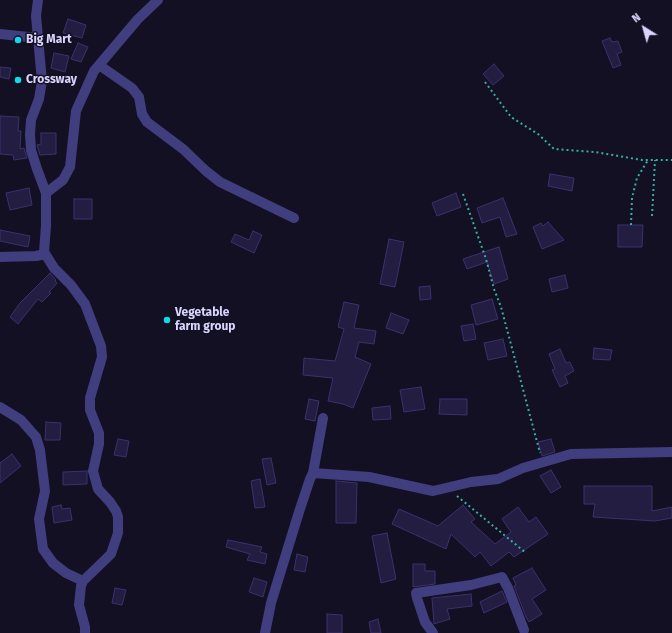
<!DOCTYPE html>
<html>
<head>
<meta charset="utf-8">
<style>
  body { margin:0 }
  #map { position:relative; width:672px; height:633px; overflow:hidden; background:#131023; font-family:"Fira Sans",sans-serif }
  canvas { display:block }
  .north { position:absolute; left:624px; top:8px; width:40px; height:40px; -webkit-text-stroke:3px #131023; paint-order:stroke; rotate:323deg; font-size:11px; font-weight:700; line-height:16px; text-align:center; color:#d9d5fc }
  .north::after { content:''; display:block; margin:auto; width:14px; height:18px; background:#d9d5fc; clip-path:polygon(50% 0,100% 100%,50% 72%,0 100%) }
</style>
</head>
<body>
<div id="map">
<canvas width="672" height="633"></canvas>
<div class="north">N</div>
</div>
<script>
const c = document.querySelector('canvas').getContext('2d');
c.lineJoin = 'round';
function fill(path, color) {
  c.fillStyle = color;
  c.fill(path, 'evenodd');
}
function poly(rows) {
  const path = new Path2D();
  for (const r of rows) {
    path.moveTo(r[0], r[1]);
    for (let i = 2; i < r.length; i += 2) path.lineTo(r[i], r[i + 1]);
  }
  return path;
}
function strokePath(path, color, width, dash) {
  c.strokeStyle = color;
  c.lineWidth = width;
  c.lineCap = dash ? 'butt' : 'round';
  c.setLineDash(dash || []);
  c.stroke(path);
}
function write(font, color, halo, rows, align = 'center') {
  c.font = font + ' "Fira Sans",sans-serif';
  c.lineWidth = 3;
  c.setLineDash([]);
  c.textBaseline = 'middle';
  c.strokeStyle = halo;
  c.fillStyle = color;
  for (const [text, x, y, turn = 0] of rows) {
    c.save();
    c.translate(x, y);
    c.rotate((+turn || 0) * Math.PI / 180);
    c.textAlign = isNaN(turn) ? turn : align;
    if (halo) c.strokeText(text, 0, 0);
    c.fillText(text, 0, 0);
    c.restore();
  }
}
const building = poly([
  [68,19,86,25,82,38,63,33,68,19],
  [610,38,612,42,618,41,622,52,617,54,621,65,613,68,602,41,610,38],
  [78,43,88,47,81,62,71,59,78,43],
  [54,53,69,56,65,72,51,68,54,53],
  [494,64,504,76,493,85,483,74,494,64],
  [0,67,11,68,9,79,0,77,0,67],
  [0,116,19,117,18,131,21,131,20,149,24,148,27,158,14,160,13,155,0,154,0,116],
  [41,133,56,133,56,154,40,155,37,145,41,144,41,133],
  [550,174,574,178,572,191,548,186,550,174],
  [29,188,32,205,10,210,6,193,29,188],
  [456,193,461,207,437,216,432,203,456,193],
  [503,198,517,234,506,237,500,217,482,223,477,208,503,198],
  [74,199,92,199,92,219,74,219,74,199],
  [548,222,564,240,542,249,533,227,541,223,543,226,548,222],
  [618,225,643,225,642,247,618,247,618,225],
  [0,230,30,236,28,247,0,241,0,230],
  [253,231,262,235,254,253,231,242,235,234,249,240,253,231],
  [389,239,404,242,395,287,380,284,389,239],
  [499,247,508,279,494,284,487,262,467,269,463,259,499,247],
  [50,273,56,280,55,281,57,283,49,292,51,293,42,302,38,299,18,324,10,317,20,303,50,273],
  [565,275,568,288,552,292,549,279,565,275],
  [430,286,431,299,420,300,419,287,430,286],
  [492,299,498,319,476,325,471,305,492,299],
  [344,302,359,305,354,328,376,331,374,344,359,342,355,357,371,364,353,408,343,404,328,401,333,378,303,375,304,358,335,361,344,329,338,327,344,302],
  [391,313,409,320,403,334,386,328,391,313],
  [473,324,476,339,464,341,461,326,473,324],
  [503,339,507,356,488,360,484,343,503,339],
  [594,348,612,350,610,360,593,359,594,348],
  [560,349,566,363,570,362,574,371,565,376,568,383,560,387,552,370,555,369,549,354,560,349],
  [421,387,425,409,404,412,400,390,421,387],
  [309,399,319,401,315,421,305,419,309,399],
  [440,399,467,399,467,415,439,414,440,399],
  [390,406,391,419,373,420,372,408,390,406],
  [46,422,61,423,60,440,45,440,46,422],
  [118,439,129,441,126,457,114,455,118,439],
  [551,439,555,452,542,456,538,442,551,439],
  [12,454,21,466,0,483,0,463,12,454],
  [271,458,276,483,267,485,262,459,271,458],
  [551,470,561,487,551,493,540,476,551,470],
  [87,471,87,484,63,485,63,472,87,471],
  [260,479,265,507,255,508,251,481,260,479],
  [336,481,357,483,356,523,336,523,336,481],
  [584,486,652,486,652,511,672,507,672,518,655,521,593,517,595,504,584,504,584,486],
  [61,505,62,509,70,508,72,520,54,523,52,507,61,505],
  [463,505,475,519,471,522,495,544,511,532,502,519,518,507,529,522,536,517,548,534,514,557,509,552,491,566,480,552,475,557,451,534,446,549,392,524,399,509,438,526,463,505],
  [387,533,396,579,381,583,372,536,387,533],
  [228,540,262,547,260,552,267,554,265,564,247,560,250,554,226,547,228,540],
  [297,554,308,557,305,572,294,570,297,554],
  [413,564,425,564,425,571,435,571,435,584,413,587,413,564],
  [532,568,546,590,532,599,542,614,529,622,526,617,514,586,516,585,513,578,532,568],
  [254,578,267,582,263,597,249,592,254,578],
  [115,588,126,590,122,605,112,603,115,588],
  [502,591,507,602,484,613,480,602,502,591],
  [471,594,472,606,447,609,450,619,434,624,432,598,471,594],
  [327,614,342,615,342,633,327,633,327,614],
  [378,619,381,633,371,633,369,622,378,619]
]);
const path = poly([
  [485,82,511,117,538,134,554,149,595,152,642,160,672,160],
  [463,194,486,259,494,289,501,307,540,453],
  [652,216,655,160],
  [631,225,632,198,637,178,648,160],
  [457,496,526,553]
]);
const minor = poly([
  [38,0,36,16,42,81,39,99,31,120,30,134,31,150,37,169,46,193,46,226,44,252,54,268,71,285,85,304,101,346,102,357,90,398,90,410,99,433,99,444,93,471,98,489,110,502,116,511,118,517,118,533,111,554,83,581,81,586,79,605,85,627,85,633],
  [0,34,38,38],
  [99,65,132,88,139,97,142,114,147,122,183,149,206,171,220,182,294,218],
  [46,193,63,180,70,167,76,111,94,71,138,19,158,0],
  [0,257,36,256,45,254],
  [0,407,21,420,36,437,40,450,45,491,39,519,43,549,53,563,66,573,83,581],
  [313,473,369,477,433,491,471,482,498,479,523,468,571,454,672,452],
  [265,633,271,603,299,512,310,479,313,473,323,418],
  [433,633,425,622,417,598,416,593,471,585,502,577,508,588,524,630]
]);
const markers = [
  [18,40,4,"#11d8eb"],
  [18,80,4,"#11d8eb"],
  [167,320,4,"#11d8eb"]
];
const poiNames = [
  ["Big Mart",26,40],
  ["Crossway",26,80],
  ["Vegetable",175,313],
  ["farm group",175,327]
];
fill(building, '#241d42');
strokePath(building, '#3c316d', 1);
strokePath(path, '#38ada5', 2, [2, 3]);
strokePath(minor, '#403e7e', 10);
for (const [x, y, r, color] of markers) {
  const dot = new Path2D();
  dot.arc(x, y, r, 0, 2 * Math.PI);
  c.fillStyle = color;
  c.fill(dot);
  strokePath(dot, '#131023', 1.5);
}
write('bold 12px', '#d9d5fc', '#131023', poiNames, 'left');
</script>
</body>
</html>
